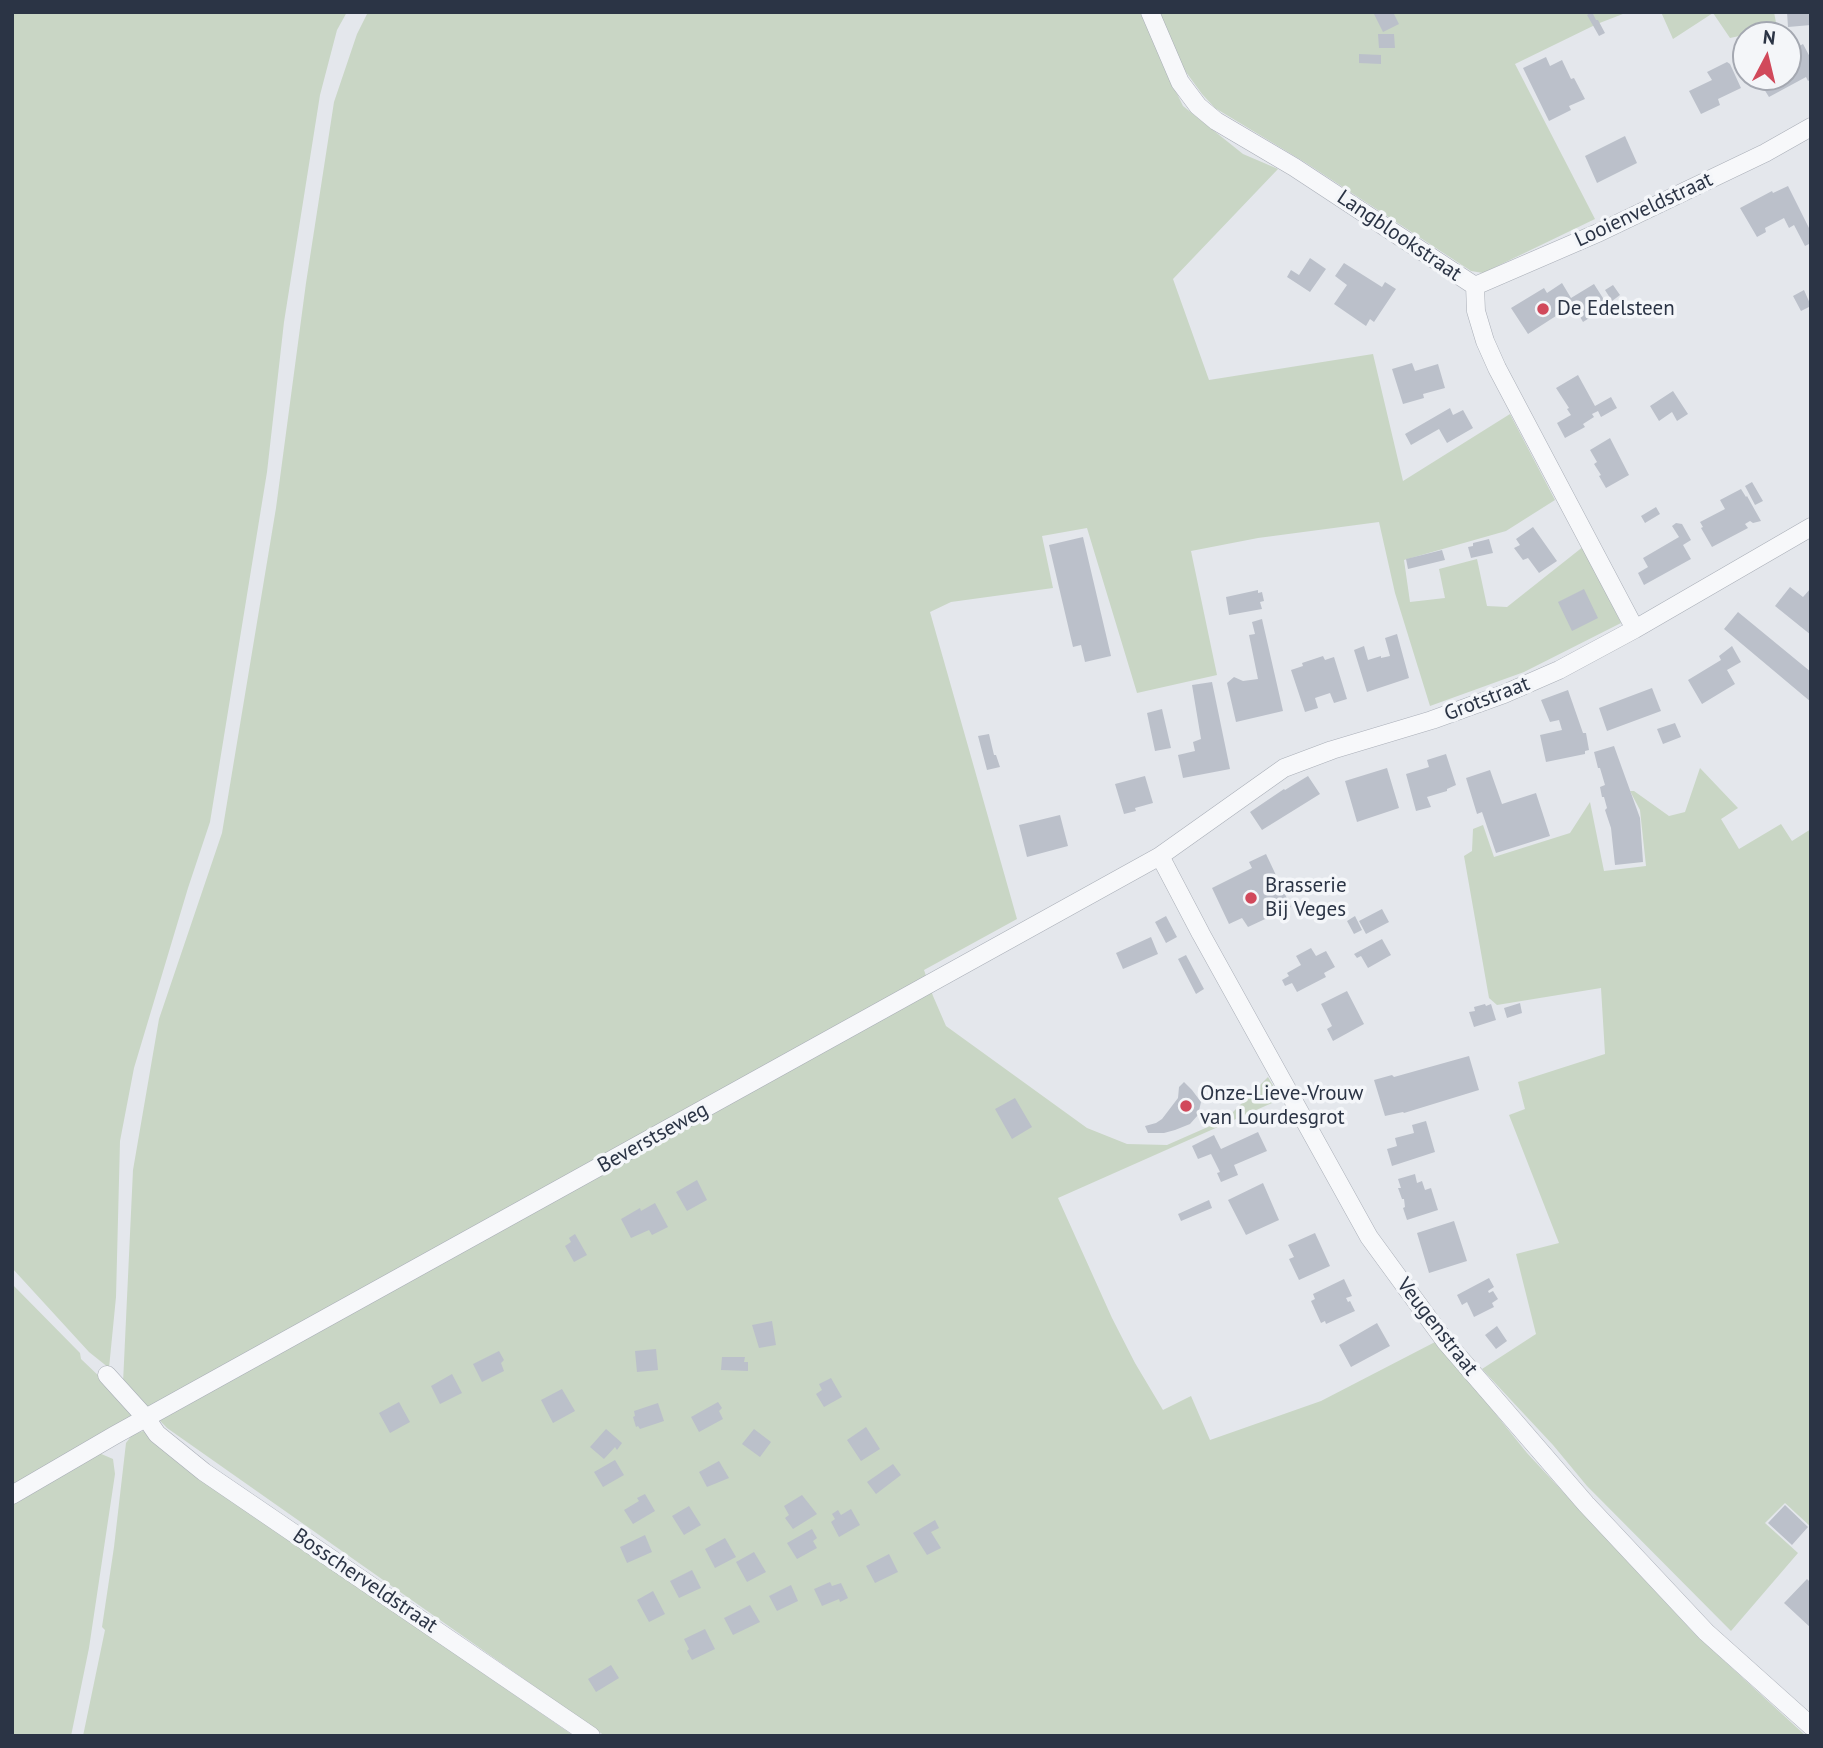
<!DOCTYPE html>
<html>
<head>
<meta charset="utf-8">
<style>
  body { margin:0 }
  #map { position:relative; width:1823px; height:1748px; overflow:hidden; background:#e4e7ec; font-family:"PT Sans",sans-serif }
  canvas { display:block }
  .frame { position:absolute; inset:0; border:14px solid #2b3445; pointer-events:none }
  .north { position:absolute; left:1732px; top:21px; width:70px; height:70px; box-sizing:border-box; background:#f4f6f9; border:2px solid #a4a8b1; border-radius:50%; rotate:7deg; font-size:19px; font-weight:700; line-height:28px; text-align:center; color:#2b3445 }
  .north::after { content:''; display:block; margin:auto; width:24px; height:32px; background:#d1495b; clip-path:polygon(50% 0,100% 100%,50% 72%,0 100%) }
</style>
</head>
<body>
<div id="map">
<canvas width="1823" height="1748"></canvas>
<div class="frame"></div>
<div class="north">N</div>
</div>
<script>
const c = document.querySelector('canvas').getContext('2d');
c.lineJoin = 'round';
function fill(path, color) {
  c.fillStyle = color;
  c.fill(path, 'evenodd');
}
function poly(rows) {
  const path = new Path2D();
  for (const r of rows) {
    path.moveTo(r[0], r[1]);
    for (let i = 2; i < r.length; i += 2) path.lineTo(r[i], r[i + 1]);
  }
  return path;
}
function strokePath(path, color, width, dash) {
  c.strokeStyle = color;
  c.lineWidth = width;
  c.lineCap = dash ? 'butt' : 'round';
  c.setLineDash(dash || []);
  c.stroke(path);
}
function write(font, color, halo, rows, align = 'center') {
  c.font = font + ' "PT Sans",sans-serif';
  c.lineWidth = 7;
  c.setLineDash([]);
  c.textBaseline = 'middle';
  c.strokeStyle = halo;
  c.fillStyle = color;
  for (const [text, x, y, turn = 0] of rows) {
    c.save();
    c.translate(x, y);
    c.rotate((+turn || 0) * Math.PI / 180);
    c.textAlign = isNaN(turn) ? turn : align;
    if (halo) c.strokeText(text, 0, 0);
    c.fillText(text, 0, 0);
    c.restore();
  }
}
const green = poly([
  [12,12,347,12,337,30,320,95,284,322,267,472,210,822,188,888,134,1068,120,1141,116,1297,109,1368,89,1352,12,1268],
  [368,12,1143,12,1168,75,1183,106,1243,154,1278,169,1173,279,1209,380,1373,354,1403,481,1510,414,1555,500,1506,531,1404,560,1410,602,1445,598,1439,569,1477,559,1487,606,1507,607,1584,546,1621,623,1524,672,1430,706,1395,593,1379,522,1258,538,1191,551,1217,675,1137,693,1087,528,1042,536,1053,588,951,602,930,612,1017,919,924,970,933,996,946,1026,1087,1128,1127,1144,1167,1145,1226,1119,1268,1077,1281,1099,1058,1198,1112,1318,1135,1363,1163,1410,1191,1396,1210,1440,1321,1401,1437,1341,1527,1453,1695,1634,1806,1736,605,1736,167,1428,123,1383,133,1170,159,1019,222,833,276,508,306,283,334,102,357,34],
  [1159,12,1628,12,1597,24,1515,64,1595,219,1483,273,1471,271,1306,163,1215,108,1202,94,1183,68],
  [1661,12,1774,12,1777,28,1730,38,1713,13,1673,39],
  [1700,768,1738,808,1721,819,1739,849,1781,824,1792,841,1811,829,1811,1527,1785,1503,1765,1523,1798,1553,1731,1631,1587,1486,1553,1445,1482,1369,1536,1334,1516,1254,1559,1243,1509,1115,1525,1109,1518,1082,1605,1054,1601,988,1497,1005,1489,998,1464,856,1472,851,1473,829,1483,825,1494,857,1570,833,1590,802,1604,871,1646,866,1640,810,1630,791,1634,791,1669,816,1685,812],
  [12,1284,80,1353,81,1359,102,1379,134,1416,12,1488],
  [143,1431,149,1433,215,1488,574,1736,83,1736,105,1630,102,1627,114,1547,126,1443,132,1435],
  [99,1453,113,1459,115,1474,89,1648,71,1736,12,1736,12,1503]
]);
const building = poly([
  [1373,12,1393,12,1399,24,1383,32],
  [1592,12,1596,20,1598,20,1605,33,1599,36,1587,15],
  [1787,12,1811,12,1811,25,1788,27],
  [1378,34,1394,34,1395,48,1379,48],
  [1803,44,1811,59,1811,79,1808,81,1806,77,1769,97,1757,78,1788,77,1788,60,1790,59,1788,52],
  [1359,54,1381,55,1381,64,1359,63],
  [1546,57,1550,66,1562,60,1571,79,1574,78,1585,99,1569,106,1571,110,1549,121,1523,68],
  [1727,62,1730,64,1741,88,1718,99,1720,105,1701,114,1689,91,1712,80,1707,72],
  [1625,136,1637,163,1597,183,1585,156],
  [1788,186,1811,232,1811,243,1805,246,1794,225,1789,228,1784,218,1765,228,1766,232,1757,237,1740,208,1772,191,1773,193],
  [1310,258,1326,269,1310,292,1287,277,1291,270,1299,275],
  [1344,263,1382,287,1385,282,1396,289,1374,322,1370,319,1366,326,1334,304,1347,285,1335,276],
  [1562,283,1571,298,1594,284,1608,306,1583,322,1576,310,1562,318,1559,314,1528,334,1511,308,1544,288,1547,293],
  [1613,285,1620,295,1612,301,1605,290],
  [1804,290,1811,306,1801,311,1793,296],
  [1412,363,1415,371,1438,364,1445,388,1423,394,1424,398,1403,404,1392,369],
  [1578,375,1595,406,1611,397,1617,408,1601,417,1598,411,1592,414,1594,417,1583,424,1585,427,1565,438,1557,423,1571,415,1567,409,1569,408,1556,388],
  [1673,391,1688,414,1677,421,1672,412,1659,421,1650,406],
  [1450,408,1453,415,1463,410,1473,428,1447,443,1439,429,1411,445,1405,434],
  [1610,438,1629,475,1606,488,1599,476,1601,475,1594,464,1597,462,1590,450],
  [1752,482,1763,501,1755,505,1745,486],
  [1741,489,1746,497,1747,496,1761,521,1753,523,1750,521,1745,524,1748,528,1712,547,1701,528,1703,527,1700,522,1725,509,1720,500],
  [1656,507,1660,514,1645,523,1641,516],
  [1676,523,1682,524,1691,540,1683,545,1691,559,1644,585,1638,573,1648,567,1643,558,1679,537,1672,526],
  [1533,527,1557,561,1539,573,1528,558,1523,560,1514,548,1520,545,1516,539],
  [1083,537,1111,656,1085,662,1081,645,1073,647,1049,545],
  [1489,539,1493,553,1471,558,1468,547,1473,546,1473,543],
  [1442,550,1445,560,1408,569,1406,559],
  [1790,587,1803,597,1811,588,1811,635,1775,606],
  [1584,589,1598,618,1572,631,1558,602],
  [1258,590,1258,593,1262,592,1264,601,1260,602,1262,609,1229,615,1226,597],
  [1738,612,1811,672,1811,702,1724,629],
  [1262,619,1283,711,1236,722,1227,683,1234,677,1243,681,1258,679,1249,635,1255,634,1252,622],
  [1397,634,1409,678,1367,692,1354,650,1364,646,1368,660,1381,656,1381,658,1390,656,1385,638],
  [1732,646,1741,662,1727,670,1735,684,1702,704,1688,680,1721,660,1719,656],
  [1323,656,1325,660,1334,657,1347,699,1334,703,1330,693,1315,698,1318,708,1305,712,1291,670,1303,666,1302,663],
  [1212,682,1230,769,1183,778,1178,755,1195,751,1193,742,1201,739,1192,685],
  [1652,688,1661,711,1607,731,1599,708],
  [1568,690,1583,733,1586,733,1589,750,1585,751,1585,754,1546,762,1540,735,1562,730,1559,720,1550,722,1541,700],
  [1162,709,1171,748,1155,751,1147,713],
  [1675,723,1681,737,1663,744,1657,729],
  [989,734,994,755,996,755,1000,767,987,770,978,736],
  [1614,746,1640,818,1643,862,1615,865,1611,828,1605,810,1607,808,1604,797,1602,797,1600,787,1605,785,1600,768,1598,768,1594,752],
  [1446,754,1456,785,1447,789,1447,791,1427,797,1431,807,1416,811,1406,774,1429,767,1427,760],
  [1387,768,1399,808,1357,822,1345,781],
  [1490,770,1502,804,1536,793,1550,836,1496,853,1482,812,1477,814,1466,778],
  [1145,776,1153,803,1135,808,1136,811,1124,814,1115,784],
  [1308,776,1320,794,1262,830,1250,812,1284,789,1285,790],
  [1060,815,1068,846,1027,857,1019,825],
  [1266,854,1291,907,1248,927,1242,918,1229,924,1212,888,1252,868,1249,862],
  [1382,909,1389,922,1366,934,1359,921],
  [1166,916,1177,937,1166,943,1155,922],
  [1355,916,1362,930,1354,934,1347,921],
  [1151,937,1158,954,1123,969,1116,953],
  [1382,939,1391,955,1368,968,1361,956,1357,958,1354,954],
  [1311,948,1316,956,1326,951,1335,967,1324,973,1326,977,1297,992,1292,983,1285,986,1282,980,1289,976,1287,973,1301,965,1296,956],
  [1186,955,1204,989,1196,994,1178,959],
  [1347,991,1364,1024,1333,1041,1327,1029,1332,1026,1321,1004],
  [1520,1003,1522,1013,1507,1018,1504,1008],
  [1485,1004,1486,1006,1491,1004,1496,1020,1474,1027,1469,1012,1475,1011,1474,1007],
  [1469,1056,1479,1090,1404,1113,1403,1112,1385,1116,1374,1080,1392,1075,1394,1077],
  [1184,1082,1192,1090,1201,1102,1198,1115,1190,1124,1175,1130,1164,1133,1148,1133,1145,1126,1156,1123,1162,1119,1178,1098,1179,1087],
  [1015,1098,1032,1127,1012,1139,995,1109],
  [1426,1121,1435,1152,1392,1166,1387,1149,1397,1146,1395,1138,1414,1133,1412,1125],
  [1258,1132,1267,1151,1234,1165,1238,1175,1221,1182,1217,1173,1220,1172,1211,1154,1198,1159,1192,1146,1214,1135,1221,1149],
  [1415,1174,1417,1183,1422,1181,1425,1190,1431,1188,1438,1210,1407,1220,1403,1208,1405,1207,1404,1199,1402,1199,1398,1188,1401,1188,1398,1179],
  [697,1180,707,1200,687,1211,676,1192],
  [1263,1183,1279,1220,1246,1235,1228,1200],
  [1209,1200,1212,1208,1181,1221,1178,1214],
  [655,1203,668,1227,652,1235,649,1230,631,1238,621,1219,640,1208,641,1211],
  [1454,1221,1467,1261,1429,1273,1417,1233],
  [1315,1233,1330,1266,1299,1280,1289,1259,1294,1257,1288,1245],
  [575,1234,587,1255,574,1262,565,1246,571,1242,569,1238],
  [1489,1278,1494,1287,1488,1291,1489,1293,1493,1291,1498,1299,1492,1303,1494,1307,1474,1317,1467,1302,1462,1305,1457,1295],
  [1344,1279,1352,1296,1346,1298,1348,1302,1350,1301,1355,1311,1326,1324,1325,1321,1321,1323,1311,1301,1315,1299,1313,1294],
  [772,1321,776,1345,759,1348,752,1325],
  [1377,1323,1390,1346,1351,1367,1339,1345],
  [1497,1326,1507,1341,1496,1349,1485,1335],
  [656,1349,658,1370,637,1372,635,1351],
  [499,1351,504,1360,501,1363,504,1371,482,1382,473,1364],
  [722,1357,745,1357,744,1362,748,1362,748,1371,721,1370],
  [452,1374,462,1393,440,1404,431,1386],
  [831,1378,842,1397,824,1407,816,1394,822,1390,819,1384],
  [562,1389,575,1411,553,1423,541,1400],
  [399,1402,410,1422,390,1433,379,1413],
  [718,1402,722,1408,719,1411,723,1419,699,1432,691,1417],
  [658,1403,664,1421,640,1429,638,1426,636,1427,633,1417,635,1416,634,1411],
  [866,1427,880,1449,861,1461,847,1440],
  [606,1429,622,1443,617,1450,615,1447,604,1459,590,1447],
  [754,1429,771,1442,760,1457,742,1444],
  [615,1460,624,1475,603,1487,594,1472],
  [719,1461,729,1478,707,1487,699,1472],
  [893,1464,901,1475,876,1494,867,1482],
  [645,1494,655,1511,633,1524,624,1510,639,1501,637,1498],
  [802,1495,817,1514,793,1529,785,1518,789,1515,784,1506],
  [1785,1505,1808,1527,1792,1545,1768,1523],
  [689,1506,701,1525,684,1535,672,1516],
  [851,1509,860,1525,839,1537,831,1522,835,1519,832,1514,838,1510,841,1515],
  [935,1520,939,1528,931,1532,941,1548,927,1555,913,1533],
  [812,1529,817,1538,813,1541,817,1548,797,1559,787,1543],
  [645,1535,652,1552,627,1563,620,1547],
  [725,1538,736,1557,715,1568,705,1549],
  [754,1552,766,1572,747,1582,736,1562],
  [889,1554,898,1572,875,1583,866,1566],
  [692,1570,701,1588,679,1598,670,1581],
  [1807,1579,1811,1583,1811,1628,1784,1603],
  [830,1582,832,1586,841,1583,848,1598,840,1602,839,1599,822,1606,814,1589],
  [791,1585,798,1601,777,1611,769,1596],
  [653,1591,665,1614,649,1622,637,1600],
  [750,1605,760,1622,733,1635,724,1618],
  [705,1629,715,1649,692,1660,687,1651,689,1649,684,1639],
  [611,1665,619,1678,596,1692,588,1679]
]);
const minor = poly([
  [1150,12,1180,82,1198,106,1216,121,1294,167,1475,286],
  [1475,286,1476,311,1485,341,1497,368,1635,629],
  [1475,286,1600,232,1765,153,1811,127],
  [1160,856,1201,934,1369,1237,1445,1341,1586,1504,1706,1632,1811,1726],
  [107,1375,146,1418,157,1434,204,1472,591,1736],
  [12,1495,115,1435,1160,856,1284,768,1332,750,1432,720,1504,694,1559,670,1635,629,1811,527]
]);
const markers = [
  [1543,309,7,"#d1495b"],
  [1251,898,7,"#d1495b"],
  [1186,1106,7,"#d1495b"]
];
const streetNames = [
  ["Looienveldstraat",1644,210,-25],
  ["Langblookstraat",1399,236,34],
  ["Grotstraat",1487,699,-21],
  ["Beverstseweg",653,1138,-29],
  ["Veugenstraat",1437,1327,52],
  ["Bosscherveldstraat",365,1581,34]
];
const poiNames = [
  ["De Edelsteen",1557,309],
  ["Brasserie",1265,886],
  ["Bij Veges",1265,910],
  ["Onze-Lieve-Vrouw",1200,1094],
  ["van Lourdesgrot",1200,1118]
];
fill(green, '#c9d6c5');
fill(building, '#bbc0ca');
strokePath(minor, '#a9aeb7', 19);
strokePath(minor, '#f7f8fa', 18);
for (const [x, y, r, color] of markers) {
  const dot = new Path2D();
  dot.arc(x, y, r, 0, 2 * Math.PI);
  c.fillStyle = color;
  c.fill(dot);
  strokePath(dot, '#f4f6f9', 2.5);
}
write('21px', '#2b3445', '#f4f6f9', streetNames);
write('21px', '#2b3445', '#f4f6f9', poiNames, 'left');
</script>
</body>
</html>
